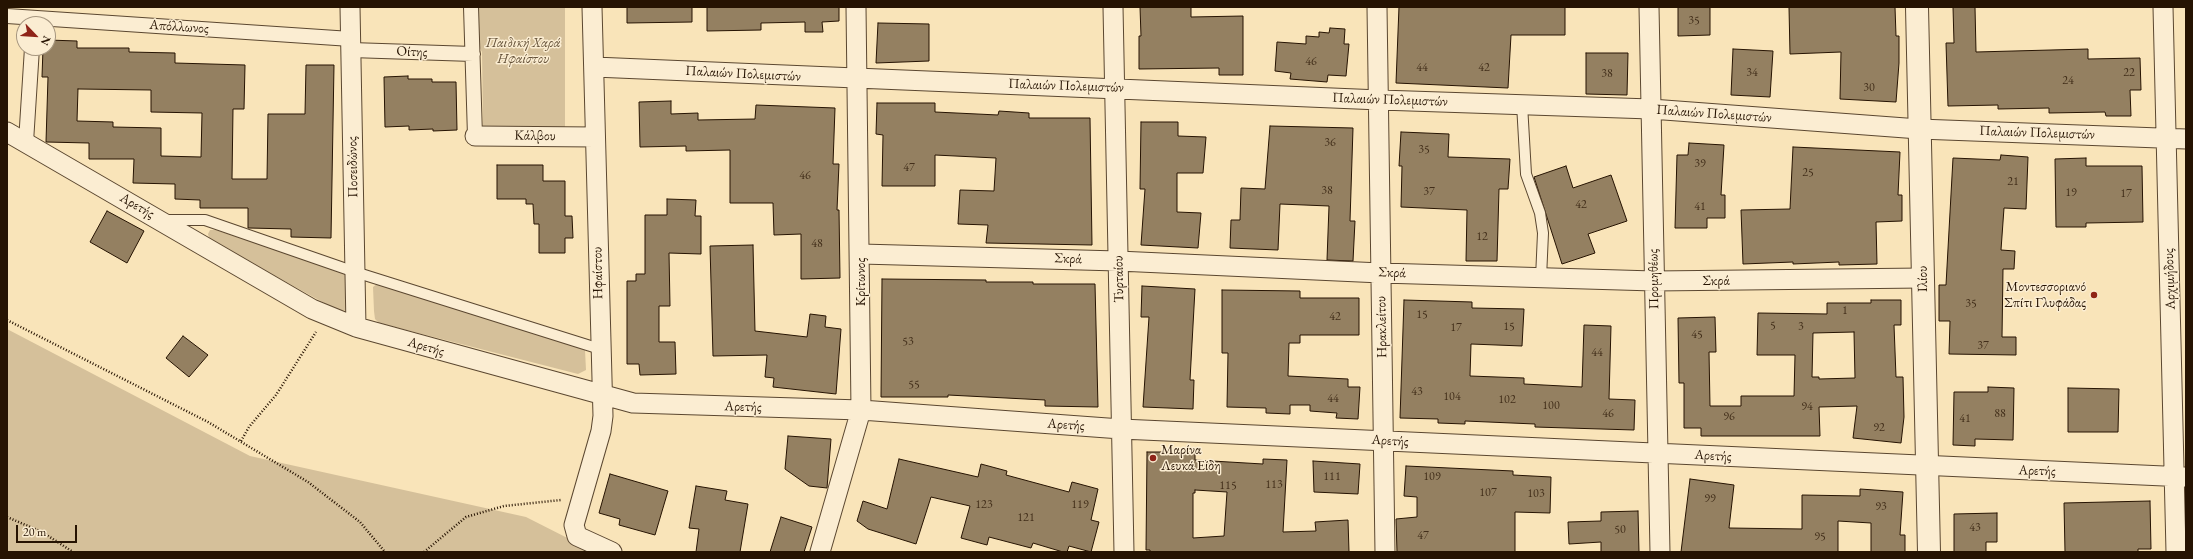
<!DOCTYPE html>
<html>
<head>
<meta charset="utf-8">
<style>
  body { margin:0 }
  #map { position:relative; width:2193px; height:559px; overflow:hidden; background:#f9e4b9; font-family:"EB Garamond",serif }
  canvas { display:block }
  .frame { position:absolute; inset:0; border:8px solid #261302; pointer-events:none }
  .north { position:absolute; left:16px; top:16px; width:40px; height:40px; box-sizing:border-box; background:#fbedd2; border:1px solid #a6967f; border-radius:50%; rotate:115deg; font-size:11px; font-weight:700; line-height:16px; text-align:center; color:#261302 }
  .north::after { content:''; display:block; margin:auto; width:14px; height:18px; background:#8f2418; clip-path:polygon(50% 0,100% 100%,50% 72%,0 100%) }
  .scale { position:absolute; left:16px; top:525px; width:61px; height:18px; box-sizing:border-box; border:2px solid #261302; border-top:0; padding-left:5px; font-size:12px; line-height:14px; white-space:nowrap; color:#261302; -webkit-text-stroke:3px #fbedd2; paint-order:stroke }
</style>
</head>
<body>
<div id="map">
<canvas width="2193" height="559"></canvas>
<div class="frame"></div>
<div class="north">N</div>
<div class="scale">20 m</div>
</div>
<script>
const c = document.querySelector('canvas').getContext('2d');
c.lineJoin = 'round';
function fill(path, color) {
  c.fillStyle = color;
  c.fill(path, 'evenodd');
}
function poly(rows) {
  const path = new Path2D();
  for (const r of rows) {
    path.moveTo(r[0], r[1]);
    for (let i = 2; i < r.length; i += 2) path.lineTo(r[i], r[i + 1]);
  }
  return path;
}
function strokePath(path, color, width, dash) {
  c.strokeStyle = color;
  c.lineWidth = width;
  c.lineCap = dash ? 'butt' : 'round';
  c.setLineDash(dash || []);
  c.stroke(path);
}
function write(font, color, halo, rows, align = 'center') {
  c.font = font + ' "EB Garamond",serif';
  c.lineWidth = 3;
  c.setLineDash([]);
  c.textBaseline = 'middle';
  c.strokeStyle = halo;
  c.fillStyle = color;
  for (const [text, x, y, turn = 0] of rows) {
    c.save();
    c.translate(x, y);
    c.rotate((+turn || 0) * Math.PI / 180);
    c.textAlign = isNaN(turn) ? turn : align;
    if (halo) c.strokeText(text, 0, 0);
    c.fillText(text, 0, 0);
    c.restore();
  }
}
const green = poly([
  [477,7,565,7,565,130,483,130,482,52,479,46],
  [210,230,216,230,357,277,352,311,337,310,215,243,209,238,208,234],
  [377,284,585,350,586,370,578,374,379,323,375,319,374,311,373,287],
  [7,329,250,456,526,517,595,552,7,552]
]);
const building = poly([
  [627,7,692,7,692,22,627,23,627,7],
  [707,7,839,7,839,21,822,22,823,32,805,32,805,22,761,23,761,30,707,31,707,7],
  [1140,7,1191,7,1191,17,1243,16,1243,75,1219,75,1219,68,1139,69,1139,36,1141,36,1140,7],
  [1399,7,1565,7,1565,35,1511,35,1508,88,1396,83,1399,7],
  [1678,7,1710,7,1710,35,1678,36,1678,7],
  [1789,7,1895,7,1896,36,1899,36,1899,63,1896,102,1840,99,1841,52,1790,54,1789,7],
  [1953,7,1975,7,1976,52,2088,49,2088,59,2140,58,2141,90,2130,90,2131,116,2106,116,2105,112,2049,113,2049,108,1998,109,1998,105,1948,106,1946,43,1954,43,1953,7],
  [878,23,929,24,929,61,876,63,878,23],
  [1330,28,1345,29,1344,44,1349,44,1346,76,1328,75,1327,82,1290,79,1291,73,1275,71,1277,42,1306,44,1306,36,1319,37,1319,32,1329,33,1330,28],
  [48,40,77,41,77,48,129,48,129,52,175,53,175,63,245,65,244,109,233,109,232,179,267,179,268,114,305,114,306,65,334,65,331,238,291,237,291,229,249,228,248,228,248,208,200,208,200,200,175,199,175,184,133,183,134,159,89,159,89,143,46,142,48,77,42,77,43,48,48,48,48,40],
  [78,89,151,90,151,112,202,113,201,157,161,156,161,128,113,127,113,122,77,121,78,89],
  [1733,49,1773,51,1770,97,1731,95,1733,49],
  [1586,53,1628,53,1627,95,1586,94,1586,53],
  [408,76,408,79,432,79,432,82,456,82,457,130,433,131,433,129,409,130,409,126,385,127,384,77,408,76],
  [671,101,671,114,698,113,698,120,755,119,756,105,835,108,833,164,839,164,837,210,839,210,840,278,801,279,801,234,774,235,773,203,730,203,730,150,686,151,686,146,640,147,639,102,671,101],
  [877,103,935,103,935,112,998,115,999,111,1029,113,1029,118,1090,118,1092,245,986,243,988,225,958,224,960,190,994,191,996,158,935,155,935,186,882,186,883,135,876,134,877,103],
  [1141,122,1178,122,1178,136,1206,137,1203,173,1177,173,1177,212,1201,213,1198,248,1141,245,1145,189,1140,189,1141,122],
  [1270,126,1353,128,1350,221,1355,221,1353,261,1327,260,1329,206,1280,204,1278,250,1230,248,1231,220,1240,220,1241,188,1265,189,1270,126],
  [1401,132,1449,134,1448,157,1510,159,1508,189,1499,189,1497,261,1466,261,1467,210,1401,207,1402,166,1399,166,1401,132],
  [1689,143,1724,145,1721,195,1725,195,1725,218,1707,218,1707,228,1675,228,1677,155,1688,155,1689,143],
  [1793,147,1900,152,1898,195,1902,195,1902,221,1876,222,1877,264,1839,265,1839,262,1793,264,1793,262,1743,264,1741,210,1790,209,1793,147],
  [2001,155,2028,157,2026,209,2004,208,2001,250,2015,251,2014,269,2003,269,2002,337,2016,337,2016,355,1949,354,1950,321,1939,321,1939,285,1946,285,1953,158,2000,160,2001,155],
  [2086,158,2086,166,2142,166,2143,222,2086,223,2086,227,2056,227,2055,159,2086,158],
  [497,165,543,165,543,181,565,181,565,216,572,216,573,238,565,238,565,253,539,253,539,224,534,224,533,204,526,204,526,199,497,199,497,165],
  [1566,166,1573,188,1611,175,1627,221,1588,234,1595,253,1562,264,1534,177,1566,166],
  [667,199,696,200,695,216,701,216,701,254,669,253,670,306,659,306,659,342,675,342,676,374,640,375,639,364,627,364,627,281,636,281,636,274,645,274,645,215,667,215,667,199],
  [107,211,144,231,127,263,90,242,107,211],
  [753,245,755,331,807,337,810,314,826,316,825,327,841,329,836,394,773,387,774,378,765,377,767,355,713,356,710,246,753,245],
  [882,279,986,280,986,282,1033,282,1033,284,1095,284,1098,407,1045,406,1045,400,948,395,948,397,881,397,882,279],
  [1142,286,1195,289,1190,380,1194,380,1193,409,1143,407,1149,317,1141,317,1142,286],
  [1222,290,1300,291,1300,298,1359,298,1359,335,1300,335,1300,343,1289,343,1288,376,1348,379,1348,387,1360,387,1358,419,1336,418,1337,413,1310,411,1310,405,1290,405,1290,414,1266,413,1266,408,1227,407,1228,353,1222,353,1222,290],
  [1404,300,1472,302,1472,308,1524,309,1522,346,1471,344,1470,376,1524,378,1524,384,1582,387,1584,325,1611,326,1609,399,1635,400,1634,430,1535,427,1535,424,1465,421,1465,424,1438,423,1438,419,1400,418,1404,300],
  [1871,300,1901,300,1901,325,1894,325,1896,377,1903,377,1904,417,1901,443,1853,438,1857,406,1819,407,1820,436,1701,436,1701,428,1684,428,1684,383,1679,383,1678,318,1715,317,1716,352,1709,352,1710,406,1741,406,1741,396,1794,396,1795,355,1757,355,1758,313,1827,314,1827,303,1871,303,1871,300],
  [1854,332,1855,378,1819,379,1819,377,1812,377,1813,333,1854,332],
  [183,336,208,355,189,377,166,358,183,336],
  [1988,387,2014,388,2013,440,1975,439,1975,446,1953,445,1954,392,1988,392,1988,387],
  [2068,388,2119,389,2118,432,2068,432,2068,388],
  [788,436,831,439,827,488,809,486,785,469,788,436],
  [1147,452,1195,452,1195,460,1263,464,1263,459,1287,460,1283,532,1316,531,1315,522,1348,520,1349,552,1150,552,1150,550,1146,550,1147,452],
  [1195,490,1227,492,1224,536,1193,538,1193,493,1195,493,1195,490],
  [899,459,978,477,981,464,1007,471,1006,475,1069,492,1072,482,1098,489,1091,520,1099,522,1091,552,1069,546,1067,552,1063,552,1033,543,1031,548,989,537,987,545,961,538,970,506,931,497,916,544,868,529,857,521,863,501,887,509,899,459],
  [1313,461,1360,464,1358,494,1314,492,1313,461],
  [1406,466,1513,471,1513,475,1551,477,1550,513,1515,512,1515,552,1397,552,1396,519,1417,517,1417,497,1404,496,1406,466],
  [610,474,668,491,655,535,619,525,620,519,599,513,610,474],
  [1690,479,1734,485,1729,528,1802,529,1802,495,1860,496,1860,489,1903,492,1900,535,1905,535,1905,552,1871,552,1871,523,1838,521,1838,552,1681,552,1690,479],
  [696,486,727,491,725,500,748,504,740,552,696,552,699,529,689,528,696,486],
  [2150,501,2151,549,2138,549,2138,552,2065,552,2064,503,2150,501],
  [1638,511,1639,552,1601,552,1601,542,1569,544,1568,522,1601,521,1601,512,1638,511],
  [1997,513,1997,542,1986,542,1986,552,1954,552,1954,514,1997,513],
  [781,517,812,527,804,552,770,552,781,517]
]);
const path = poly([
  [7,320,208,422,308,482,360,522,385,552],
  [241,441,249,427,276,395,316,332],
  [7,517,42,532,73,552],
  [424,552,466,517,504,506,561,500]
]);
const service = poly([
  [1522,104,1526,174,1540,213,1543,233,1541,278],
  [164,220,205,220,355,272,600,349]
]);
const pedestrian = poly([
  [471,7,475,136],
  [7,16,351,39],
  [351,50,473,54],
  [26,142,32,48]
]);
const minor = poly([
  [350,7,356,327],
  [592,7,603,416,601,431,574,525,577,536,612,552],
  [1113,7,1124,552],
  [1377,7,1385,552],
  [1649,7,1660,552],
  [2163,7,2176,552],
  [594,67,1380,100,1651,109,1919,129,2186,139],
  [7,132,312,309,356,327,633,403,861,410,1121,429,2186,477],
  [475,136,595,137],
  [861,254,1118,261,1381,273,1654,281,1923,278],
  [820,552,861,410,856,7]
]);
const tertiary = poly([
  [1917,7,1929,552]
]);
const markers = [
  [2094,295,4,"#8f2418"],
  [1153,458,4,"#8f2418"]
];
const numberNames = [
  ["35",1694,21],
  ["46",1311,62],
  ["44",1422,68],
  ["42",1484,68],
  ["34",1752,73],
  ["22",2129,73],
  ["38",1607,74],
  ["24",2068,81],
  ["30",1869,88],
  ["36",1330,143],
  ["35",1424,150],
  ["39",1700,164],
  ["47",909,168],
  ["25",1808,173],
  ["46",805,176],
  ["21",2013,182],
  ["38",1327,191],
  ["37",1429,192],
  ["19",2071,193],
  ["17",2126,194],
  ["42",1581,205],
  ["41",1700,207],
  ["12",1482,237],
  ["48",817,244],
  ["35",1971,304],
  ["1",1845,311],
  ["15",1422,315],
  ["42",1335,317],
  ["5",1773,326],
  ["15",1509,327],
  ["3",1801,327],
  ["17",1456,328],
  ["45",1697,335],
  ["53",908,342],
  ["37",1983,346],
  ["44",1597,353],
  ["55",914,385],
  ["43",1417,392],
  ["104",1452,397],
  ["44",1333,399],
  ["102",1507,400],
  ["100",1551,406],
  ["94",1807,407],
  ["46",1608,414],
  ["88",2000,414],
  ["96",1729,417],
  ["41",1965,419],
  ["92",1879,428],
  ["111",1332,477],
  ["109",1432,477],
  ["113",1274,485],
  ["115",1228,486],
  ["107",1488,493],
  ["103",1536,494],
  ["99",1710,499],
  ["123",984,505],
  ["119",1080,505],
  ["93",1881,507],
  ["121",1026,518],
  ["43",1975,528],
  ["50",1620,530],
  ["47",1423,536],
  ["95",1820,537]
];
const streetNames = [
  ["Απόλλωνος",179,27,4],
  ["Οίτης",412,52,2],
  ["Παλαιών Πολεμιστών",743,74,3],
  ["Παλαιών Πολεμιστών",1066,86,2],
  ["Παλαιών Πολεμιστών",1390,100,2],
  ["Παλαιών Πολεμιστών",1714,114,4],
  ["Παλαιών Πολεμιστών",2037,133,2],
  ["Κάλβου",535,136,1],
  ["Ποσειδώνος",353,167,-91],
  ["Αρετής",137,206,30],
  ["Σκρά",1068,259,2],
  ["Ηφαίστου",598,273,-91],
  ["Σκρά",1392,273,2],
  ["Τυρταίου",1119,279,-91],
  ["Προμηθέως",1654,279,-91],
  ["Ιλίου",1923,279,-91],
  ["Αρχιμήδους",2170,279,-92],
  ["Σκρά",1716,281,-1],
  ["Κρίτωνος",861,282,-90],
  ["Ηρακλείτου",1382,327,-91],
  ["Αρετής",426,347,16],
  ["Αρετής",743,407,2],
  ["Αρετής",1066,425,4],
  ["Αρετής",1390,441,3],
  ["Αρετής",1713,456,3],
  ["Αρετής",2037,471,2]
];
const parkNames = [
  ["Παιδική Χαρά",523,43],
  ["Ηφαίστου",523,59]
];
const poiNames = [
  ["Μοντεσσοριανό",2086,287],
  ["Σπίτι Γλυφάδας",2086,303],
  ["Μαρίνα",1161,450,"left"],
  ["Λευκά Είδη",1161,466,"left"]
];
fill(green, '#d5c09a');
fill(building, '#948061');
strokePath(building, '#261302', 1);
strokePath(service, '#5b4730', 12);
strokePath(pedestrian, '#5b4730', 16);
strokePath(minor, '#5b4730', 21);
strokePath(tertiary, '#5b4730', 24);
strokePath(path, '#261302', 2.5, [1, 2]);
strokePath(service, '#fbedd2', 10);
strokePath(pedestrian, '#fbedd2', 14);
strokePath(minor, '#fbedd2', 19);
strokePath(tertiary, '#fbedd2', 22);
for (const [x, y, r, color] of markers) {
  const dot = new Path2D();
  dot.arc(x, y, r, 0, 2 * Math.PI);
  c.fillStyle = color;
  c.fill(dot);
  strokePath(dot, '#fbedd2', 1.5);
}
write('12px', '#422e1a', null, numberNames);
write('14px', '#261302', '#fbedd2', streetNames);
write('italic 14px', '#635037', '#fbedd2', parkNames);
write('14px', '#261302', '#fbedd2', poiNames, 'right');
</script>
</body>
</html>
